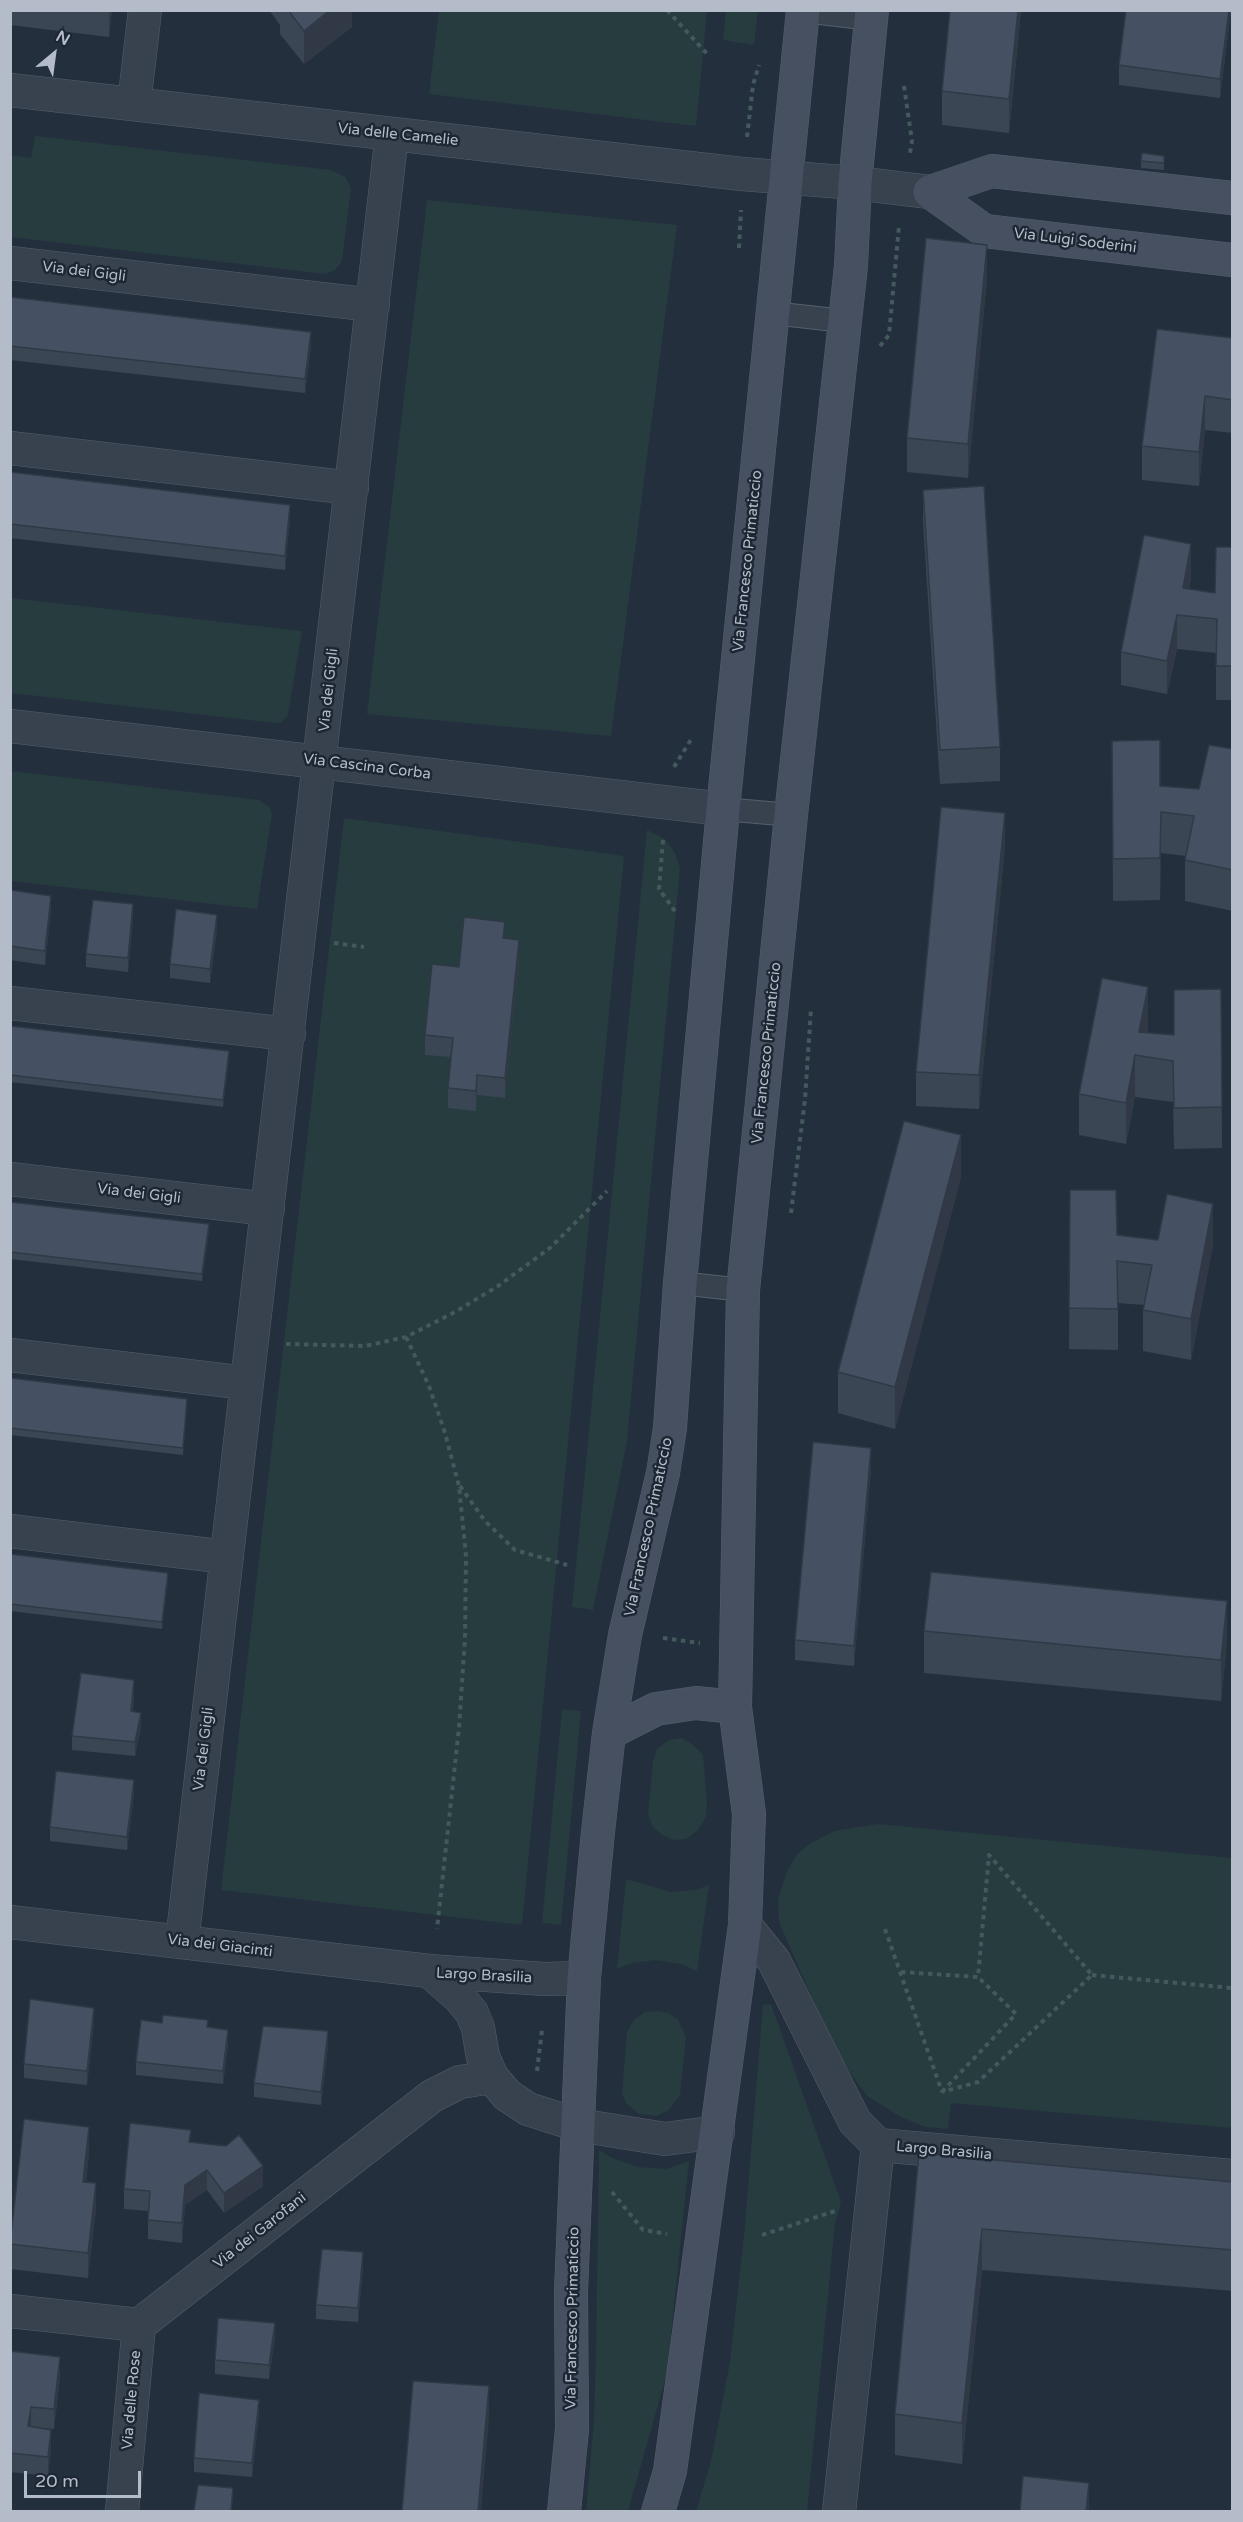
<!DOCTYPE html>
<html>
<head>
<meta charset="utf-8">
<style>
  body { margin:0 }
  #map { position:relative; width:1243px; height:2522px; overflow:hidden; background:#242f3e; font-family:"Varela Round",sans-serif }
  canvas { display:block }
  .frame { position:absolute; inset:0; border:12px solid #b4bcc9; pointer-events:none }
  .north { position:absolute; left:24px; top:24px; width:60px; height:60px; -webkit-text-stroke:4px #1d2633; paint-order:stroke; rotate:29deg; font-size:16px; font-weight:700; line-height:24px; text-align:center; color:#b4bcc9 }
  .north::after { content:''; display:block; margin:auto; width:21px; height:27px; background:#b4bcc9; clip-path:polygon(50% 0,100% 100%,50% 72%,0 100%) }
  .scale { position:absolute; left:24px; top:2471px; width:117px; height:27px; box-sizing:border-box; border:3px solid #b4bcc9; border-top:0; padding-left:8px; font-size:18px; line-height:21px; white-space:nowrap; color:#b4bcc9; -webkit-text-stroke:4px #1d2633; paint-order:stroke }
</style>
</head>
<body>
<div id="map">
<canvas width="1243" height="2522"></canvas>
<div class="frame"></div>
<div class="north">N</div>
<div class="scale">20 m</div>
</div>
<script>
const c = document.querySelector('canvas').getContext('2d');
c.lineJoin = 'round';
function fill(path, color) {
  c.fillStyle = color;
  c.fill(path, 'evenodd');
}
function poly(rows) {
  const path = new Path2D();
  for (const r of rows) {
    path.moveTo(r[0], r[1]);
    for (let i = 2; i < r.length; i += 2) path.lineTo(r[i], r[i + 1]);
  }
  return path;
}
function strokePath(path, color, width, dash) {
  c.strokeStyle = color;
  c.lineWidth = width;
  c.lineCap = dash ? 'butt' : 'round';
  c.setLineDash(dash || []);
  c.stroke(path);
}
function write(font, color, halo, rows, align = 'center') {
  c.font = font + ' "Varela Round",sans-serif';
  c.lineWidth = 5;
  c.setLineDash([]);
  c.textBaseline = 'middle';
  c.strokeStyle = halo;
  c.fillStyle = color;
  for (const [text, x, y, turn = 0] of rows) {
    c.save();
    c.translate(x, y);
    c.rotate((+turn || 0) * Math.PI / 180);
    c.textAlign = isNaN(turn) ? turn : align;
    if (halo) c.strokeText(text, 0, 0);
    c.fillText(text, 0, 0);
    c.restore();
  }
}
const green = poly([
  [726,10,758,11,754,45,723,40],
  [439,11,707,11,696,126,429,94],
  [35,136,331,170,345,177,351,188,342,261,335,270,325,274,11,237,11,155,31,158],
  [427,200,677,225,611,736,367,714],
  [11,598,302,631,288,715,282,722,275,723,11,693],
  [11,771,259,800,268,806,272,813,257,909,11,881],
  [344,818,624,856,522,1925,221,1890],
  [647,830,665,839,675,853,680,868,627,1441,593,1610,572,1607],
  [562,1709,581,1711,561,1925,542,1923],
  [682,1738,692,1744,703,1755,707,1802,706,1817,698,1830,686,1839,673,1840,662,1835,653,1827,648,1815,653,1761,657,1749,669,1740],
  [878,1824,1232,1858,1232,2128,951,2103,948,2129,925,2127,901,2117,867,2096,835,2051,779,1922,778,1899,787,1871,797,1854,811,1843,834,1831],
  [626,1879,671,1892,695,1890,709,1885,697,1971,682,1964,655,1960,632,1963,617,1969],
  [771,2004,841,2202,835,2223,807,2511,696,2511,711,2461,730,2362,744,2236,763,2005],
  [658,2011,669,2013,678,2020,686,2037,680,2095,669,2110,656,2116,639,2114,627,2104,622,2094,627,2032,634,2020,645,2012],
  [599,2150,612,2158,638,2167,666,2169,689,2161,667,2373,628,2511,586,2512,594,2420,596,2356]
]);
const path = poly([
  [667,10,709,56],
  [904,86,912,141,910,153],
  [747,137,753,85,759,65],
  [739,248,741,210],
  [880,346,889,335,899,226],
  [674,767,692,738],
  [663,840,659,889,677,914],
  [334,943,364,947],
  [791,1213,805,1099,811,1009],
  [406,1337,429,1386,445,1433,459,1486,466,1556,465,1638,459,1728,437,1929],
  [286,1344,365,1346,406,1337,455,1312,498,1286,550,1248,607,1191],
  [460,1486,485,1521,515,1550,567,1565],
  [663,1638,700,1643],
  [885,1929,942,2092],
  [901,1972,978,1977,989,1855,1092,1975,978,2082,942,2092],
  [1092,1975,1232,1988],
  [537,2071,542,2030],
  [942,2092,1016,2014,978,1977],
  [612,2192,643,2230,667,2234],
  [762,2235,835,2211]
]);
const lane = poly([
  [803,11,871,19],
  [772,313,844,321],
  [723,809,791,815],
  [680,1283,743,1290]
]);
const street = poly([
  [10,90,742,174,855,183,930,192],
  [134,104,145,10],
  [10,263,373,305],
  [10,448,352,488],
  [10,726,723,809],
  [10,1003,289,1034],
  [10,1179,268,1209],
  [10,1355,247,1383],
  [10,1531,227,1557],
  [10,1922,429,1971,544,1979,584,1978],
  [745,1925,774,1961,855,2122,878,2145,1232,2176],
  [182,1942,392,134],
  [429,1971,460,1998,472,2013,478,2028,483,2057,492,2077,507,2095,528,2109,578,2125,665,2139,718,2132],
  [10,2311,139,2325,432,2096,460,2082,492,2077],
  [122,2512,139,2325],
  [839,2512,878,2145]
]);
const secondary = poly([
  [930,192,985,231,1232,260],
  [930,192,992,171,1232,198],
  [609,1733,656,1709,696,1703,735,1707],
  [564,2512,572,2429,571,2291,584,1978,598,1832,609,1733,625,1635,663,1473,670,1428,680,1283,723,809,803,10],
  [658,2512,670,2471,745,1925,749,1814,735,1707,743,1290,791,815,851,266,855,183,872,10]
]);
const wall = poly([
  [10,10,112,10,109,37,10,25],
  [269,10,352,10,352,27,304,64,280,34,280,25],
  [950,10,1021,10,1009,133,942,125,942,91],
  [1231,10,1220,98,1119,85,1119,65],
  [1141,161,1164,163,1164,170,1141,168],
  [987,278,968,478,907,472,907,438],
  [10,297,311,346,305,393,10,360],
  [1233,338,1233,433,1205,430,1199,486,1142,480,1142,446],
  [10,472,290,519,285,570,10,538],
  [923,490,1000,747,1000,781,940,784,923,523],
  [1233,547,1233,700,1216,700,1216,653,1177,649,1167,694,1121,685,1121,652,1191,578,1189,589,1215,593],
  [1112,741,1160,786,1199,789,1233,749,1233,911,1185,901,1185,860,1186,856,1161,853,1160,900,1113,901],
  [1005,847,979,1109,916,1106,916,1072],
  [11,890,51,909,45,965,10,960],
  [133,918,128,972,86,967,86,954],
  [217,929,210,983,170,978,170,964],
  [505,938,519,960,505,1098,477,1095,476,1111,448,1108,448,1088,451,1057,425,1055,425,1035,459,967],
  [1221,989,1222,1148,1174,1149,1173,1102,1135,1097,1126,1144,1079,1135,1079,1094,1148,1028,1147,1033,1174,1035],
  [10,1026,229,1058,223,1107,10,1082],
  [961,1177,895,1429,838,1413,838,1372],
  [1070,1190,1117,1235,1213,1245,1191,1360,1143,1351,1143,1310,1144,1305,1118,1303,1118,1350,1069,1349],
  [10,1202,209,1231,202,1281,10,1259],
  [10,1378,187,1406,183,1455,10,1435],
  [871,1468,854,1666,795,1660,795,1640],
  [10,1554,168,1580,162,1629,10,1611],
  [924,1631,1227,1642,1221,1701,924,1673],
  [134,1694,133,1711,141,1727,135,1756,72,1750,72,1736],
  [134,1794,127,1850,50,1841,50,1827],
  [94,2021,87,2085,24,2078,24,2064],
  [162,2023,208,2027,228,2044,223,2084,136,2075,136,2062],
  [328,2045,321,2105,254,2097,254,2083],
  [191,2142,263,2186,224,2213,207,2190,185,2205,182,2243,148,2239,148,2211,124,2209,124,2189],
  [89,2152,86,2182,96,2208,88,2278,10,2269,10,2244],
  [919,2153,1233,2182,1233,2291,982,2270,962,2464,895,2455,895,2414],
  [363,2266,358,2322,316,2319,316,2305],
  [275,2337,269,2379,215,2374,215,2360],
  [10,2351,60,2377,54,2429,32,2427,51,2450,48,2476,10,2472],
  [259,2414,252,2477,194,2472,194,2458]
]);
const shadedWall = poly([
  [109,10,112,10,109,37],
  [330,10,352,10,352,27,304,64,304,31],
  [1018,10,1021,10,1009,133,1009,99],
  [1229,10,1231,10,1220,98,1220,79],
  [987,245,987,278,968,478,968,444],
  [311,332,311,346,305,393,305,379],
  [1205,396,1205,430,1199,486,1199,452],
  [290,505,290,519,285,570,285,556],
  [1191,544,1191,578,1184,616,1183,588],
  [1177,615,1177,649,1167,694,1167,661],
  [1161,812,1161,853,1160,900,1160,858],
  [1005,813,1005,847,979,1109,979,1075],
  [51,896,51,909,45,965,45,951],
  [133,904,133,918,128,972,128,958],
  [217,915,217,929,210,983,210,969],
  [519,940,519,960,505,1098,505,1078],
  [1148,987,1148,1028,1142,1057,1139,1032],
  [229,1051,229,1058,223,1107,223,1100],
  [1135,1055,1135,1097,1126,1144,1126,1103],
  [477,1075,477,1095,476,1111,476,1091],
  [961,1135,961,1177,895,1429,895,1387],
  [1213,1204,1213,1245,1191,1360,1191,1319],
  [209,1224,209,1231,202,1281,202,1274],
  [871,1448,871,1468,854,1666,854,1646],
  [168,1573,168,1580,162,1629,162,1622],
  [1227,1601,1227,1642,1221,1701,1221,1660],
  [134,1680,134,1694,131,1725,131,1711],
  [141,1713,141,1727,135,1756,135,1742],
  [134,1780,134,1794,127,1850,127,1837],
  [94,2008,94,2021,87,2085,87,2071],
  [228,2030,228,2044,223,2084,223,2071],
  [328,2031,328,2045,321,2105,321,2092],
  [89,2127,89,2152,83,2207,83,2182],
  [263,2166,263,2186,224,2213,224,2193],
  [207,2170,207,2190,185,2205,182,2243,182,2223,185,2185],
  [96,2183,96,2208,88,2278,88,2253],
  [982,2229,982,2270,962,2464,962,2423],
  [363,2252,363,2266,358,2322,358,2308],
  [275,2323,275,2337,269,2379,269,2365],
  [60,2357,60,2377,54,2429,54,2409],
  [489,2386,489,2420,481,2511,478,2511],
  [259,2400,259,2414,252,2477,252,2463],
  [31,2407,31,2427,28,2426],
  [51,2430,51,2450,48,2476,48,2457],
  [1089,2483,1089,2511,1086,2511]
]);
const building = poly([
  [288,10,330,10,304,31,288,10],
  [950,10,1018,10,1009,99,942,91,950,10],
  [1126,10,1229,10,1220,79,1119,65,1126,10],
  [1142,153,1164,156,1164,163,1141,161,1142,153],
  [926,238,987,245,968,444,907,438,926,238],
  [10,297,311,332,305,379,10,346,10,297],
  [1157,329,1233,338,1233,400,1205,396,1199,452,1142,446,1157,329],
  [10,472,290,505,285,556,10,524,10,472],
  [984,486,1000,747,940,750,923,490,984,486],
  [1144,535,1191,544,1183,588,1215,593,1216,547,1233,547,1233,666,1216,666,1217,619,1177,615,1167,661,1121,652,1144,535],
  [1160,740,1160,786,1199,789,1209,745,1233,749,1233,870,1185,860,1194,816,1161,812,1160,858,1113,859,1112,741,1160,740],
  [941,807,1005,813,979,1075,916,1072,941,807],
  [11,890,51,896,45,951,10,946,11,890],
  [93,900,133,904,128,958,86,954,93,900],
  [176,909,217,915,210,969,170,964,176,909],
  [464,917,505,922,503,938,519,940,505,1078,477,1075,476,1091,448,1088,453,1038,425,1035,432,964,459,967,464,917],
  [1102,978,1148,987,1139,1032,1174,1035,1174,990,1221,989,1222,1107,1174,1108,1173,1061,1135,1055,1126,1103,1079,1094,1102,978],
  [10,1026,229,1051,223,1100,10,1075,10,1026],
  [904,1121,961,1135,895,1387,838,1372,904,1121],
  [1070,1190,1116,1190,1117,1235,1158,1240,1167,1194,1213,1204,1191,1319,1143,1310,1152,1265,1117,1261,1118,1309,1069,1308,1070,1190],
  [10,1202,209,1224,202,1274,10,1252,10,1202],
  [10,1378,187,1399,183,1448,10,1428,10,1378],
  [813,1442,871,1448,854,1646,795,1640,813,1442],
  [10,1554,168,1573,162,1622,10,1604,10,1554],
  [931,1572,1227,1601,1221,1660,924,1631,931,1572],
  [81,1673,134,1680,131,1711,141,1713,135,1742,72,1736,81,1673],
  [56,1771,134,1780,127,1837,50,1827,56,1771],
  [30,1999,94,2008,87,2071,24,2064,30,1999],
  [163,2015,208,2020,207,2027,228,2030,223,2071,136,2062,141,2020,162,2023,163,2015],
  [263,2026,328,2031,321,2092,254,2083,263,2026],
  [24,2119,89,2127,83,2182,96,2183,88,2253,10,2244,24,2119],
  [130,2123,191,2130,189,2142,226,2146,239,2135,263,2166,224,2193,207,2170,185,2185,182,2223,148,2220,150,2191,124,2189,130,2123],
  [919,2153,1233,2182,1233,2250,982,2229,962,2423,895,2414,919,2153],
  [322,2249,363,2252,358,2308,316,2305,322,2249],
  [218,2318,275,2323,269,2365,215,2360,218,2318],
  [10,2351,60,2357,54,2409,31,2407,28,2426,51,2430,48,2457,10,2453,10,2351],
  [413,2381,489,2386,478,2511,402,2511,413,2381],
  [199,2393,259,2400,252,2463,194,2458,199,2393],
  [1023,2476,1089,2483,1086,2511,1020,2511,1023,2476],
  [198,2485,233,2488,231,2511,194,2511,198,2485]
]);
const streetNames = [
  ["Via delle Camelie",398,135,6],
  ["Via Luigi Soderini",1075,241,7],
  ["Via dei Gigli",84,272,7],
  ["Via Francesco Primaticcio",748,561,-84],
  ["Via dei Gigli",329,690,-84],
  ["Via Cascina Corba",367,767,7],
  ["Via Francesco Primaticcio",767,1053,-84],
  ["Via dei Gigli",139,1194,7],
  ["Via Francesco Primaticcio",649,1527,-78],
  ["Via dei Gigli",204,1749,-83],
  ["Via dei Giacinti",220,1946,7],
  ["Largo Brasilia",484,1976,3],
  ["Largo Brasilia",944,2151,5],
  ["Via dei Garofani",260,2231,-38],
  ["Via Francesco Primaticcio",573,2318,-89],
  ["Via delle Rose",132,2400,-85]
];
fill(green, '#263c3f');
strokePath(lane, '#565f6c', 24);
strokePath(street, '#565f6c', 34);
strokePath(secondary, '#565f6c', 34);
strokePath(path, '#44595c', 4, [4.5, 4.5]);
strokePath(lane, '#38414e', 22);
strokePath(street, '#38414e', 33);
strokePath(secondary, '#465061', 33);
fill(wall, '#3b4654');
fill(shadedWall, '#303945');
fill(building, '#455162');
strokePath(building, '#303945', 1.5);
write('15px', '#b4bcc9', '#1d2633', streetNames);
</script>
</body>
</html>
